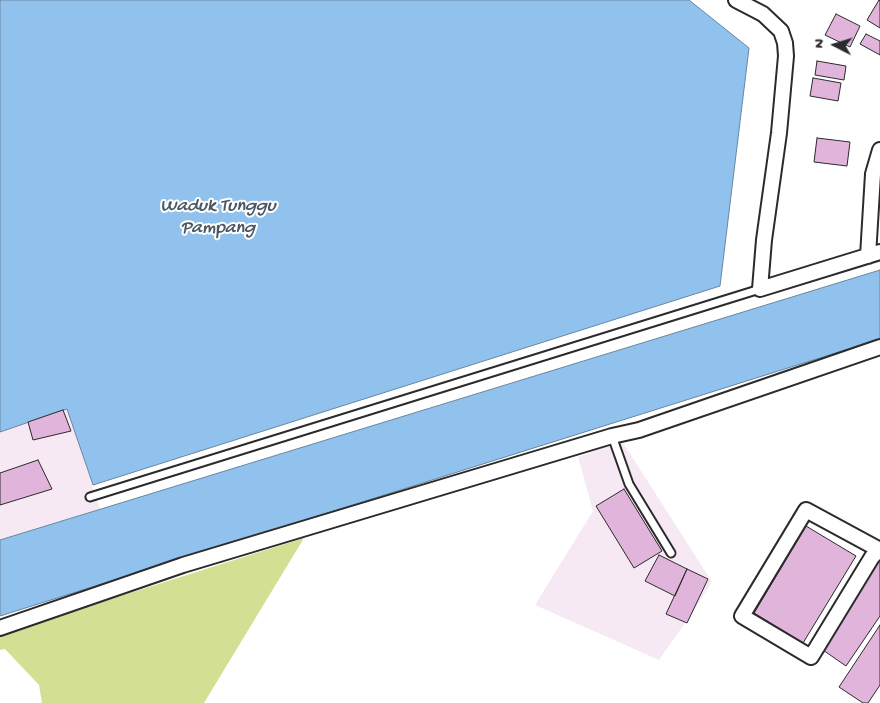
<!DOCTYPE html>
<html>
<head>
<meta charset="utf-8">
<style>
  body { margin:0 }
  #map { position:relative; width:880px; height:703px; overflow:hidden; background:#fff; font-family:"Gochi Hand",sans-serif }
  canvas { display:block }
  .north { position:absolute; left:810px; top:20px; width:50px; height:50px; -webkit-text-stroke:4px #fff; paint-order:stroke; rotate:275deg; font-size:14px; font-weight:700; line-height:20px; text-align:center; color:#2b2b2b }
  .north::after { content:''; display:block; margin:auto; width:18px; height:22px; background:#2b2b2b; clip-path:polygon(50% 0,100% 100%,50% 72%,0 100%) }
</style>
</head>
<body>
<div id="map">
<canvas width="880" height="703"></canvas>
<div class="north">N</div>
</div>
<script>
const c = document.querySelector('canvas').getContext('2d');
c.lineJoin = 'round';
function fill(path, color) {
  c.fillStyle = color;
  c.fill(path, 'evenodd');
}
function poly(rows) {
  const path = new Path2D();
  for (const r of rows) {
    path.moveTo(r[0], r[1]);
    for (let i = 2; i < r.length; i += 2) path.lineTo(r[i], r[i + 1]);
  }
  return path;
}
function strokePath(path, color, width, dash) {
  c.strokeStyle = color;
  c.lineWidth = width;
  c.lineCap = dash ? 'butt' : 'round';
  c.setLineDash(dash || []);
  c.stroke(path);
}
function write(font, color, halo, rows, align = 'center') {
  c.font = font + ' "Gochi Hand",sans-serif';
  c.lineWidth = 4;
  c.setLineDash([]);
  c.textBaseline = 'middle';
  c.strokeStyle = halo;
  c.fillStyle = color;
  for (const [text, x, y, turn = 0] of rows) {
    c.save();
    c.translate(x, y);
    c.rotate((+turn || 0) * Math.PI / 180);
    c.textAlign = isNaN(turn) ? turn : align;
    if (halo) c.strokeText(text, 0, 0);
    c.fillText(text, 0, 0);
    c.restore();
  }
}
const built = poly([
  [67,409,100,509,0,540,0,432],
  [622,441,712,582,695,609,659,660,535,605,593,511,578,457]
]);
const green = poly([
  [304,538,204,703,42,703,39,685,5,649,0,650,0,634]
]);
const water = poly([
  [0,0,689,0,749,48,720,286,93,485,67,409,0,432,0,0],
  [880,270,880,339,0,616,0,540,880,270]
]);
const building = poly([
  [879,0,880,1,880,28,867,20,879,0],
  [836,14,860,26,850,47,825,35,836,14],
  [866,34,880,41,880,55,860,44,866,34],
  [817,61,846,66,844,80,815,75,817,61],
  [813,78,841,83,838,101,810,96,813,78],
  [817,138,850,142,847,166,814,162,817,138],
  [63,410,71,431,33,440,28,422,63,410],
  [38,460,52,489,0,505,0,473,38,460],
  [624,489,662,551,634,568,596,506,624,489],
  [806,526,856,556,803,643,754,613,806,526],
  [659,555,687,569,675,596,645,581,659,555],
  [880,559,880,616,846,666,820,648,880,559],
  [687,569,708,579,687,623,666,614,687,569],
  [880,625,880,685,868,703,863,703,839,687,880,625]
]);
const lane = poly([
  [612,436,629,484,671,553],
  [90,497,760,289]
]);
const street = poly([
  [736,0,763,14,781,31,785,43,786,56,779,133,764,240,760,289,880,252],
  [868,256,873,174,880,150],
  [880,550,806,510,742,616,811,657,872,557,876,553,880,552],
  [0,628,183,565,612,436,639,430,880,347]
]);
const waterNames = [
  ["Waduk Tunggu",218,207],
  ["Pampang",218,229]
];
fill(built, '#f6e9f4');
fill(green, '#d3e093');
fill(water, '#91c2ed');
strokePath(water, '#68869f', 1);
fill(building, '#e1b5db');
strokePath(building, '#2b2b2b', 1);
strokePath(lane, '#2b2b2b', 11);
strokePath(street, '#2b2b2b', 18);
strokePath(lane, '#fff', 7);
strokePath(street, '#fff', 14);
write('italic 19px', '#4a5865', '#fff', waterNames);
</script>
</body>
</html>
